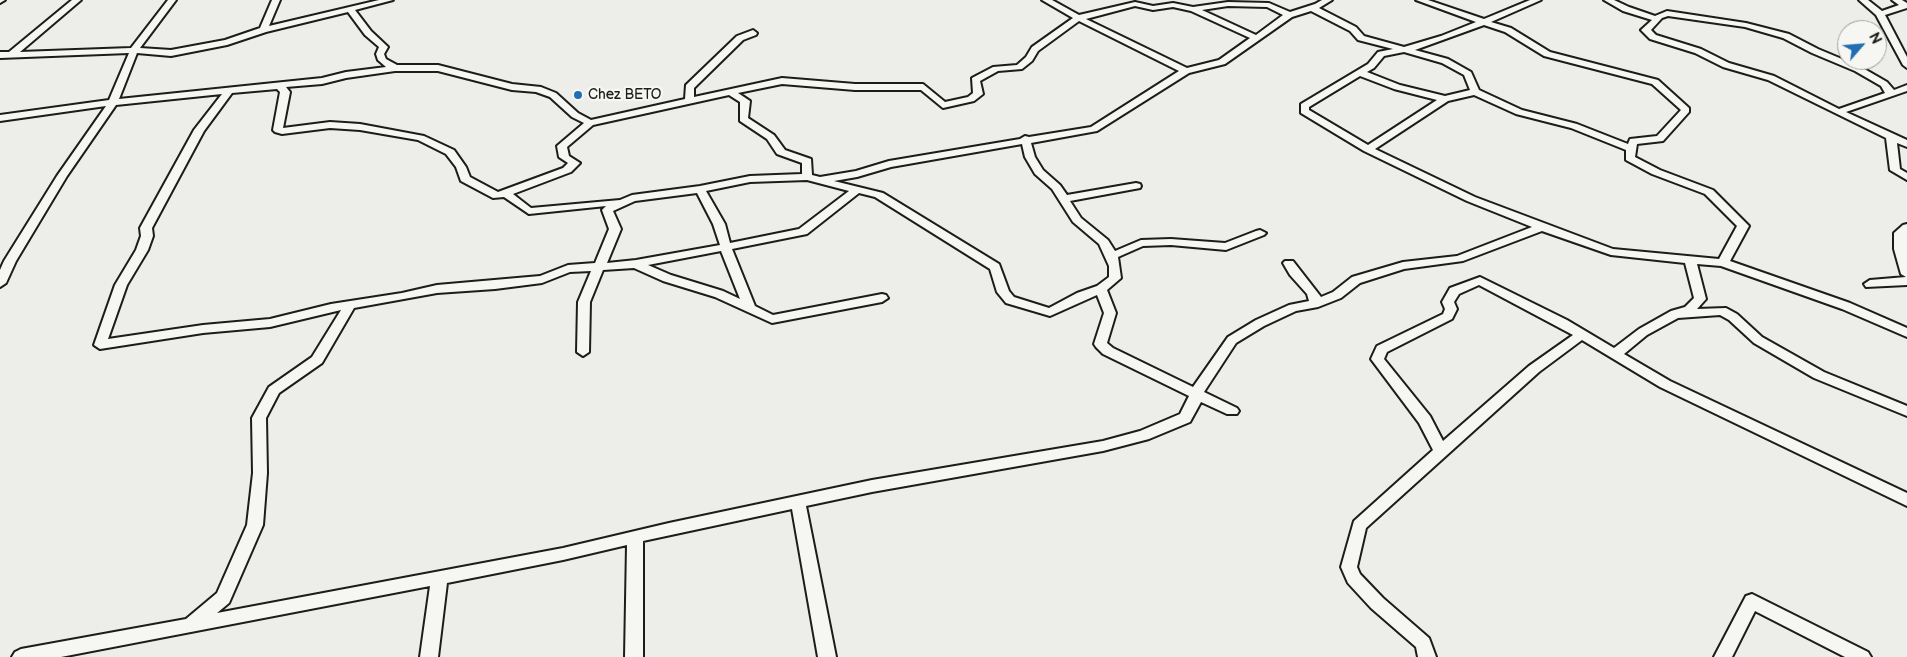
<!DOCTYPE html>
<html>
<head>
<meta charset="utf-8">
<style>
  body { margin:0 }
  #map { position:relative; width:1907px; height:657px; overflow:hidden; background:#edede9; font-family:"Balsamiq Sans",sans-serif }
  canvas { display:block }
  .north { position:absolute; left:1837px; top:20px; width:50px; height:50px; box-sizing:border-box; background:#f6f6f2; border:1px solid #9f9f9c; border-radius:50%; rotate:63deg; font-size:14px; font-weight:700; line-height:20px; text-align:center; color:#1c1c1c }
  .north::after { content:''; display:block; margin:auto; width:18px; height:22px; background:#1f6fb2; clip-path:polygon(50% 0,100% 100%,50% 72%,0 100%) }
</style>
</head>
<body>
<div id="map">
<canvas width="1907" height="657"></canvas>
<div class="north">N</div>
</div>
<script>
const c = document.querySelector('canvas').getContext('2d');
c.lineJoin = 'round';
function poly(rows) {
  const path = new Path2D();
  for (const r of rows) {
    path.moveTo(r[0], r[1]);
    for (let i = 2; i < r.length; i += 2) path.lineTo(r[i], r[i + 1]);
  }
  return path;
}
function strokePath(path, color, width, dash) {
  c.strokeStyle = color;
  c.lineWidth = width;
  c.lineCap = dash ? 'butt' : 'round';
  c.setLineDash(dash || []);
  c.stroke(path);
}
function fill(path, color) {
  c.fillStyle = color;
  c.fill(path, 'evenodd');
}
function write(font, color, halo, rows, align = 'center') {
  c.font = font + ' "Balsamiq Sans",sans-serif';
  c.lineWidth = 4.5;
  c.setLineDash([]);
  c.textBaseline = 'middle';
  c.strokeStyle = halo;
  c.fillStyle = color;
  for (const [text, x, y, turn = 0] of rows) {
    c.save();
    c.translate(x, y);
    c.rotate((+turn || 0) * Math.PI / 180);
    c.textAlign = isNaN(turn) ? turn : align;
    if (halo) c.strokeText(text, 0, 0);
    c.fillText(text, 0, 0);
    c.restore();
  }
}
const street = poly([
  [0,0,5,0,0,3,0,0],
  [72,0,81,0,20,52,131,48,168,0,176,0,140,48,171,50,225,40,260,28,272,0,280,0,269,26,379,0,393,0,355,10,371,31,388,47,384,54,386,59,397,65,438,65,512,84,541,87,556,93,578,113,591,120,685,99,686,85,737,36,753,30,757,33,756,35,743,40,694,88,694,97,782,78,855,84,923,84,945,102,968,97,973,93,972,78,993,67,1017,65,1026,57,1032,47,1073,18,1042,0,1052,0,1079,15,1135,2,1153,6,1173,3,1193,7,1228,2,1269,3,1290,12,1315,4,1322,0,1332,0,1319,8,1356,27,1364,36,1404,47,1441,36,1476,22,1416,0,1428,0,1484,19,1530,0,1541,0,1491,22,1511,28,1550,52,1658,80,1689,108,1689,112,1663,141,1637,144,1635,157,1660,170,1713,190,1749,226,1730,261,1850,303,1907,328,1907,337,1842,309,1721,266,1697,264,1706,299,1697,309,1726,308,1737,314,1762,337,1824,372,1907,406,1907,416,1814,378,1754,343,1729,320,1720,315,1678,318,1647,335,1624,354,1670,381,1907,493,1907,506,1660,387,1582,340,1539,372,1366,528,1357,567,1360,574,1383,598,1429,638,1436,657,1418,657,1416,647,1371,608,1348,583,1341,567,1354,521,1433,450,1419,423,1371,359,1377,346,1443,314,1445,309,1442,302,1450,288,1480,277,1567,320,1614,348,1639,329,1671,311,1685,307,1694,298,1685,263,1611,255,1542,231,1463,261,1404,269,1360,283,1341,298,1318,307,1296,311,1264,326,1236,343,1204,392,1237,408,1239,411,1237,414,1227,414,1201,402,1190,422,1149,439,1103,451,872,492,806,506,836,657,818,657,792,509,643,541,643,657,625,657,627,545,563,560,447,583,438,657,420,657,430,586,61,657,12,657,15,652,21,649,186,619,217,593,247,525,253,473,252,418,269,387,312,357,341,310,270,327,203,333,100,349,94,345,115,285,136,250,141,236,140,228,194,130,222,94,116,105,67,176,16,261,6,283,0,287,0,270,4,261,57,176,106,106,0,121,0,115,109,100,129,53,0,58,0,52,9,52,72,0],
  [1135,6,1153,10,1173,7,1191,11,1250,38,1219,60,1187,68,1086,19,1135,6],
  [1228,6,1267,7,1283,15,1256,35,1202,10,1228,6],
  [1311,11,1350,31,1358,40,1393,49,1378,52,1368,64,1301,104,1301,113,1364,151,1467,201,1532,227,1457,256,1403,262,1352,277,1333,292,1321,297,1293,261,1285,261,1283,263,1290,275,1307,294,1309,301,1289,305,1256,320,1228,337,1193,387,1113,348,1107,343,1116,313,1107,290,1121,278,1118,257,1143,246,1171,245,1226,250,1264,235,1266,233,1260,230,1256,231,1225,243,1171,239,1141,240,1115,251,1108,240,1081,218,1070,201,1140,188,1141,186,1140,184,1136,183,1067,195,1060,185,1043,170,1035,157,1031,143,1097,131,1189,73,1225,64,1292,17,1311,11],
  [348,12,365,35,379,47,376,54,378,60,386,67,346,72,322,78,119,99,137,53,171,56,227,45,266,32,348,12],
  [1079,21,1179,71,1091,127,1029,137,1025,136,1020,139,889,161,856,171,820,177,812,175,811,159,785,150,774,135,748,118,750,101,738,93,782,84,855,90,921,90,943,108,974,101,983,94,980,81,998,71,1022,69,1032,61,1038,51,1079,21],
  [1484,25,1505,32,1544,56,1652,84,1681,110,1657,136,1630,139,1628,144,1577,124,1522,110,1479,90,1471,72,1448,59,1415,50,1484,25],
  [1404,52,1442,63,1464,75,1470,90,1445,96,1400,85,1367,72,1374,68,1384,56,1404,52],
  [395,71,438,71,512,90,536,92,550,97,572,117,584,123,557,146,559,157,568,163,563,168,498,192,470,177,466,167,454,150,424,136,360,124,330,122,283,128,290,92,286,87,322,84,346,78,395,71],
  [1360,76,1394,89,1437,100,1368,145,1309,110,1309,107,1360,76],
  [277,89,280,92,273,130,275,132,282,134,330,128,360,130,418,140,446,154,456,167,461,181,493,198,504,197,529,214,606,206,602,210,609,229,595,263,568,265,540,276,437,285,402,293,331,304,270,319,203,325,108,339,127,285,148,250,153,236,152,228,204,131,232,93,277,89],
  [729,95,740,102,740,121,767,139,777,154,802,163,802,174,750,176,700,186,632,195,620,200,531,208,513,194,571,172,580,163,569,156,567,147,593,125,729,95],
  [1474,95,1516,114,1571,128,1626,150,1626,160,1652,174,1705,194,1737,226,1719,259,1613,249,1475,197,1375,149,1448,101,1474,95],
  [1022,144,1025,157,1035,174,1052,189,1073,222,1099,244,1109,266,1109,277,1097,286,1077,293,1049,308,1014,297,1009,291,999,264,883,193,834,181,857,177,891,167,1022,144],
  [807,180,849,191,799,229,730,243,725,224,706,191,750,182,807,180],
  [697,193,713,224,720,245,636,260,607,263,621,229,613,211,635,201,697,193],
  [859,193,875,197,990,269,997,292,1006,303,1050,316,1097,295,1104,313,1094,344,1096,347,1103,354,1189,396,1180,414,1140,431,1103,441,872,480,669,523,563,548,217,613,229,603,263,525,267,473,266,418,279,393,322,363,354,308,437,293,495,289,542,283,570,272,591,271,578,302,577,352,583,356,589,352,590,302,603,270,634,268,663,281,715,297,772,323,882,302,888,298,886,295,882,294,773,315,755,306,732,249,807,234,859,193],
  [721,251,740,299,723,291,671,275,648,265,721,251],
  [1479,285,1573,335,1529,366,1443,441,1430,416,1384,359,1387,352,1452,319,1457,309,1454,302,1459,294,1479,285],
  [1604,0,1614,0,1629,7,1655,16,1667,11,1746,23,1789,34,1818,49,1861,67,1887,82,1894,90,1907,85,1907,91,1846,112,1907,140,1907,147,1897,143,1900,169,1907,173,1907,180,1890,170,1886,138,1768,80,1723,67,1695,53,1650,39,1641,30,1652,20,1623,11,1604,0],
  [1668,16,1745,27,1783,38,1812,53,1855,71,1881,86,1885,93,1839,109,1774,76,1729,63,1701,49,1656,35,1651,30,1662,18,1668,16],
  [1859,0,1868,0,1882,11,1899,5,1892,0,1902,0,1907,3,1907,8,1885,15,1907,57,1907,68,1903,65,1876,15,1859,0],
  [1907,224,1907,285,1866,287,1864,284,1870,280,1906,277,1901,274,1894,249,1894,233,1903,225,1907,224],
  [1752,594,1868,652,1871,657,1845,657,1755,611,1732,657,1714,657,1746,596,1752,594]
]);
const markers = [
  [578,95,5,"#1f6fb2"]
];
const farPoinames = [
  ["Chez BETO",588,95]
];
strokePath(street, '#1c1c1c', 4);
fill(street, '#f6f6f2');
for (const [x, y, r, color] of markers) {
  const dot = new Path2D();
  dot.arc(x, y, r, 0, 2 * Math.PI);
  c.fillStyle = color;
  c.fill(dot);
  strokePath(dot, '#f6f6f2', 2);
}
write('14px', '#1c1c1c', '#f6f6f2', farPoinames, 'left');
</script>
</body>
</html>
